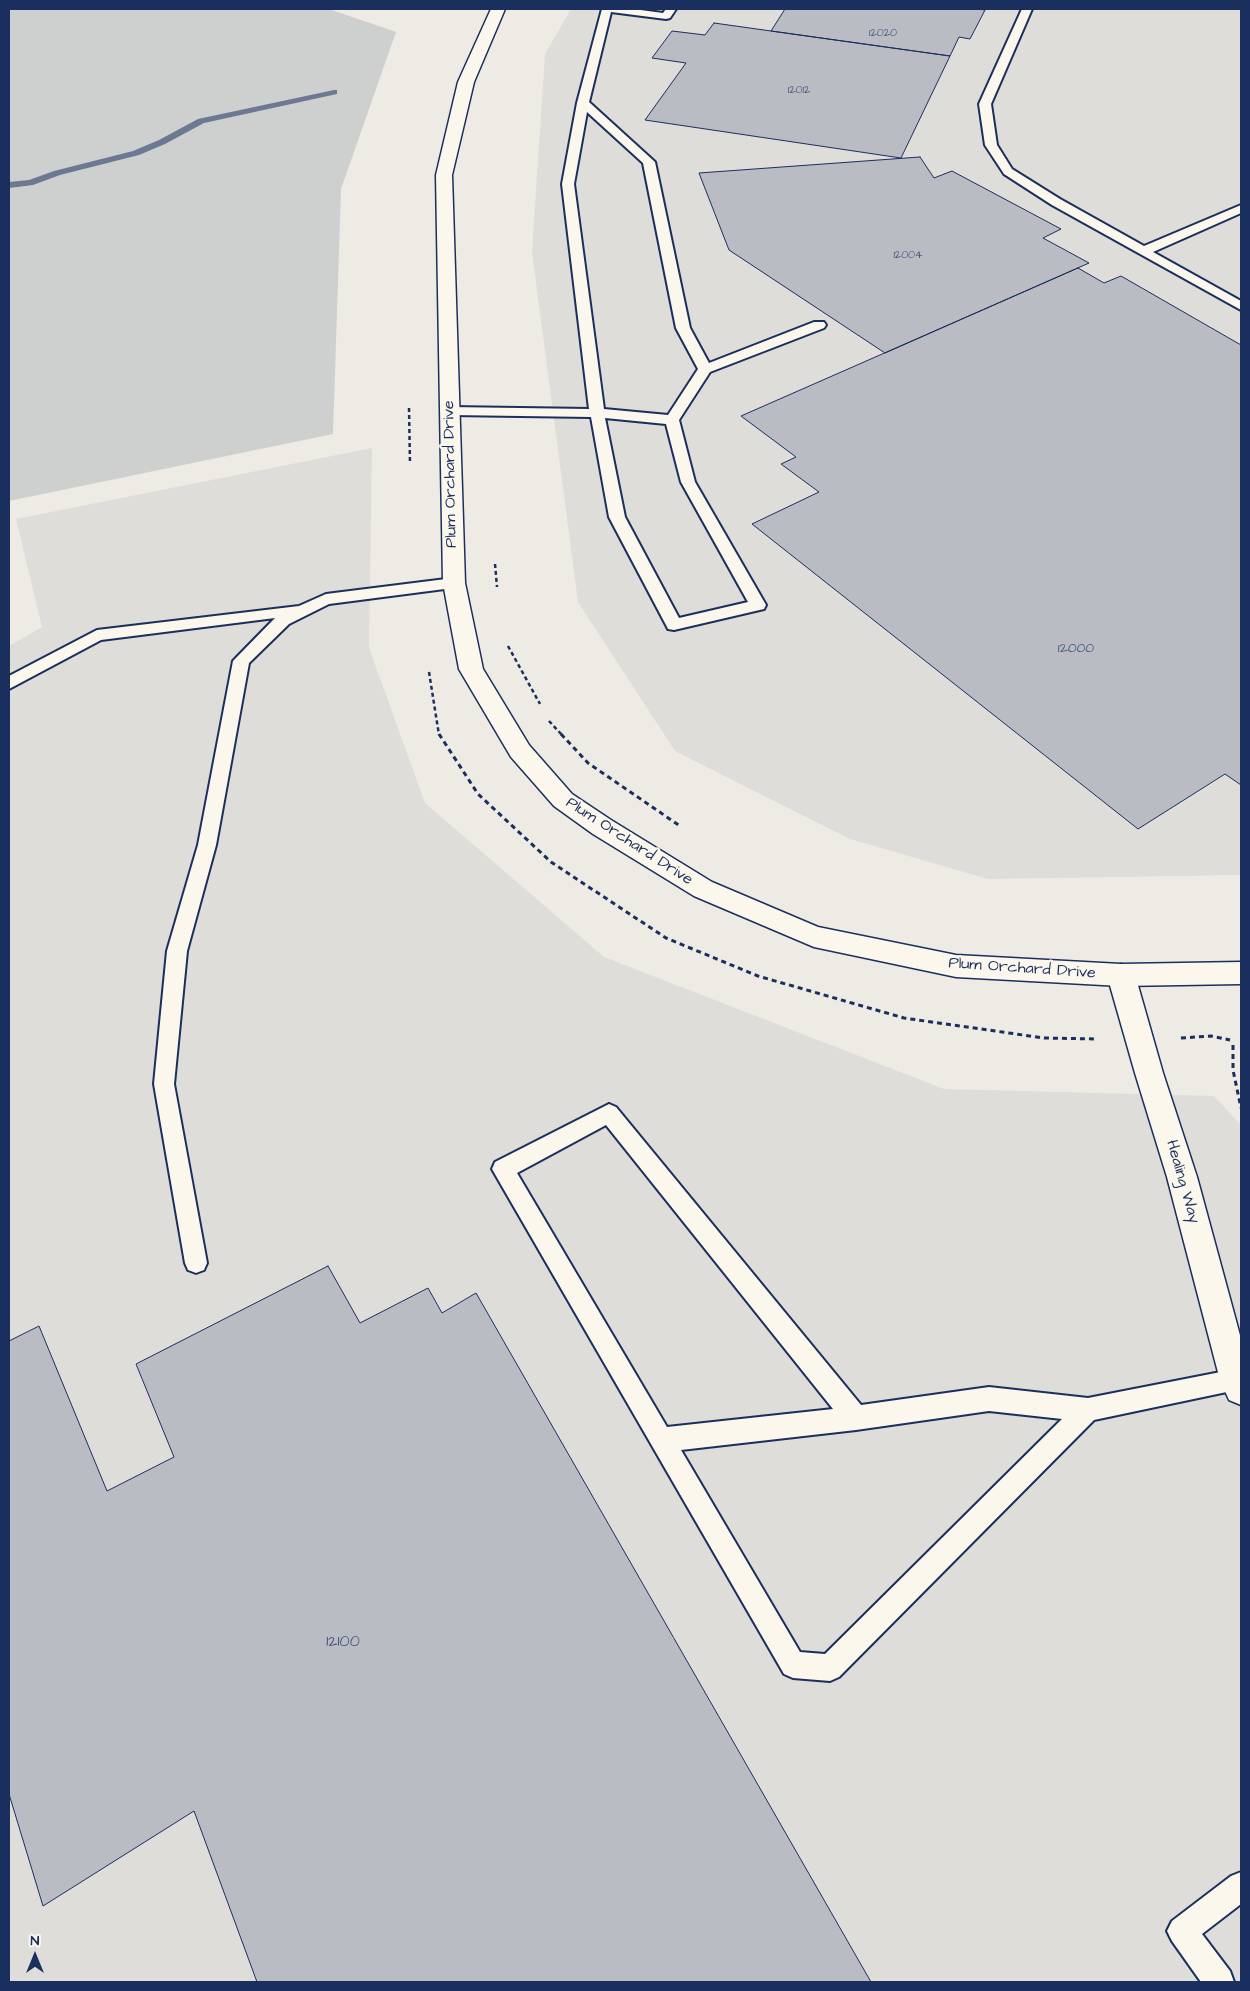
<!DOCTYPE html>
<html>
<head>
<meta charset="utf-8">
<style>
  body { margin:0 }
  #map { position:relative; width:1250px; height:1991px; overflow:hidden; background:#eeebe4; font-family:"Architects Daughter",sans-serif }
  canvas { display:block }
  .frame { position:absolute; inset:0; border:10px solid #1b2f5e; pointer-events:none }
  .north { position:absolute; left:10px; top:1931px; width:50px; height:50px; -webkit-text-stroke:4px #fbf7ec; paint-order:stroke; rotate:0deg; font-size:14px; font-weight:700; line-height:20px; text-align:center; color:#1b2f5e }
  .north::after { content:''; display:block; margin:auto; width:18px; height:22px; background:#1b2f5e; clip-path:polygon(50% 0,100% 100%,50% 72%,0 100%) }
</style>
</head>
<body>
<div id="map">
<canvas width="1250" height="1991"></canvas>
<div class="frame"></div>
<div class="north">N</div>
</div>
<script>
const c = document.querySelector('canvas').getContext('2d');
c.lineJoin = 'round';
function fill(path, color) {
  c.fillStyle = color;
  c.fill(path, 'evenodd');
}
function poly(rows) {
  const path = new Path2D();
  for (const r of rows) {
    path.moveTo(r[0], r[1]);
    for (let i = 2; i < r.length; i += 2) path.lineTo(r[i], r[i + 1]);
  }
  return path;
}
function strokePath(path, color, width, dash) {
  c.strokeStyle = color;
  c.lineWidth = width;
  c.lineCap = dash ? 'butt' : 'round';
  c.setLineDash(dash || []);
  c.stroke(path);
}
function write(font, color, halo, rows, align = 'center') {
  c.font = font + ' "Architects Daughter",sans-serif';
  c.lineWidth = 4.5;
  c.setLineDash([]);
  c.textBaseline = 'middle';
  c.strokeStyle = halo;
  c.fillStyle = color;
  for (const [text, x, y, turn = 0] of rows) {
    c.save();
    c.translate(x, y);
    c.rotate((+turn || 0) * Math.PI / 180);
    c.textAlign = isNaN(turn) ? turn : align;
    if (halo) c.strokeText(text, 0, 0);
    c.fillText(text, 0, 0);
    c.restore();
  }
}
const built = poly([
  [571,9,1241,9,1241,875,988,879,850,839,675,751,578,602,532,252,545,54],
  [372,448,369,648,425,803,604,957,944,1089,1214,1096,1241,1125,1241,1982,9,1982,9,646,42,627,16,519]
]);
const green = poly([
  [9,9,329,9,396,32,341,189,333,434,9,501]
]);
const stream = poly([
  [334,90,337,90,337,94,204,123,165,144,139,155,60,175,33,185,9,188,9,182,29,180,54,171,133,151,159,140,198,119,334,90]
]);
const building = poly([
  [785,9,977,9,985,10,970,39,959,37,950,56,771,31,785,9],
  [714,23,771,31,950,56,901,158,645,120,686,63,652,58,672,31,705,35,714,23],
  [920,157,934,178,952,171,1061,229,1043,238,1089,263,885,353,729,250,699,173,920,157],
  [1078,268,1104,283,1121,276,1241,345,1241,785,1225,774,1138,829,752,524,819,492,781,464,796,457,741,416,1078,268],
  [328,1266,360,1323,428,1288,442,1313,476,1293,871,1982,257,1982,194,1811,43,1906,9,1794,9,1341,39,1326,107,1491,174,1457,136,1364,328,1266]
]);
const pathFar1 = poly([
  [409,408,410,464],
  [495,564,497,587],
  [508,646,540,704],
  [429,672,439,735],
  [549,721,562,735]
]);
const path = poly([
  [439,734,478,794,551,862,666,938,758,976,904,1018,1044,1038,1097,1039],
  [561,734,588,763,680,826],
  [1181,1038,1211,1036,1230,1040],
  [1233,1045,1233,1070,1241,1108]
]);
const service = poly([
  [602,9,633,9,663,13,666,9,676,9,670,18,666,19,611,12,589,102,655,162,690,328,709,363,814,322,824,322,826,325,824,328,710,372,679,420,695,482,766,605,764,609,674,630,668,629,666,625,609,517,591,417,450,415,445,414,443,411,445,408,450,407,589,409,562,184,577,103,602,9],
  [587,112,643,163,676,328,698,369,668,415,604,409,574,184,587,112],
  [605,418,666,424,681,482,748,602,679,618,625,517,605,418],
  [1022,9,1032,9,991,104,997,145,1012,169,1060,199,1144,246,1241,205,1241,213,1153,252,1241,301,1241,310,1052,205,1004,174,985,145,979,104,1022,9],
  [454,578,460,579,462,583,460,587,329,604,289,624,249,663,216,845,187,951,174,1084,207,1263,204,1270,196,1273,188,1270,185,1263,154,1084,167,951,198,845,233,661,275,618,101,640,9,689,9,676,97,630,299,606,326,594,454,578],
  [609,1104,616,1107,861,1405,989,1387,1088,1398,1236,1369,1241,1371,1241,1389,1094,1420,839,1677,830,1681,793,1678,784,1674,492,1169,495,1162,609,1104],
  [606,1125,833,1409,667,1427,517,1173,606,1125],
  [989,1411,1062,1419,825,1654,800,1652,681,1450,856,1430,989,1411],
  [1241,1872,1241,1904,1202,1934,1230,1971,1234,1982,1201,1982,1172,1941,1167,1931,1172,1921,1231,1876,1241,1872]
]);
const minor = poly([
  [1121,964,1131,967,1135,975,1163,1073,1197,1177,1241,1339,1241,1405,1229,1400,1220,1380,1167,1177,1135,1073,1107,975,1111,967,1121,964]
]);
const tertiary = poly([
  [491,9,505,9,474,82,452,175,465,583,483,669,529,745,572,794,611,820,712,882,818,927,956,955,1121,964,1241,962,1241,984,1121,986,956,977,814,947,694,896,593,834,554,806,511,757,459,669,443,583,436,175,458,82,491,9]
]);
const farNumbernames = [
  ["12020",883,34],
  ["12012",799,91],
  ["12004",908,256]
];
const numberNames = [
  ["12000",1076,649]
];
const streetNames = [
  ["Plum Orchard Drive",451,474,-91],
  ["Plum Orchard Drive",629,842,33],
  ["Plum Orchard Drive",1022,969,4],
  ["Healing Way",1182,1182,74]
];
const nearNumbernames = [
  ["12100",343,1643]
];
fill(built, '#deddda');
fill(green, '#cecfcf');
fill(stream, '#6d7892');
fill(building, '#b9bcc3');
strokePath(building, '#1b2f5e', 1);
strokePath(service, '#1b2f5e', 4);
strokePath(minor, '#1b2f5e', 3);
strokePath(tertiary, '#1b2f5e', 3);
strokePath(pathFar1, '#1b2f5e', 2.5, [4, 3]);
strokePath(path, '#1b2f5e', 3, [5, 4]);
fill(service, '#fbf7ec');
fill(minor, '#fbf7ec');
fill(tertiary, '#fbf7ec');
write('11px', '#425277', null, farNumbernames);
write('14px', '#425277', null, numberNames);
write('16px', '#1b2f5e', '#fbf7ec', streetNames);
write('16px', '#425277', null, nearNumbernames);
</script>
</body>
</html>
